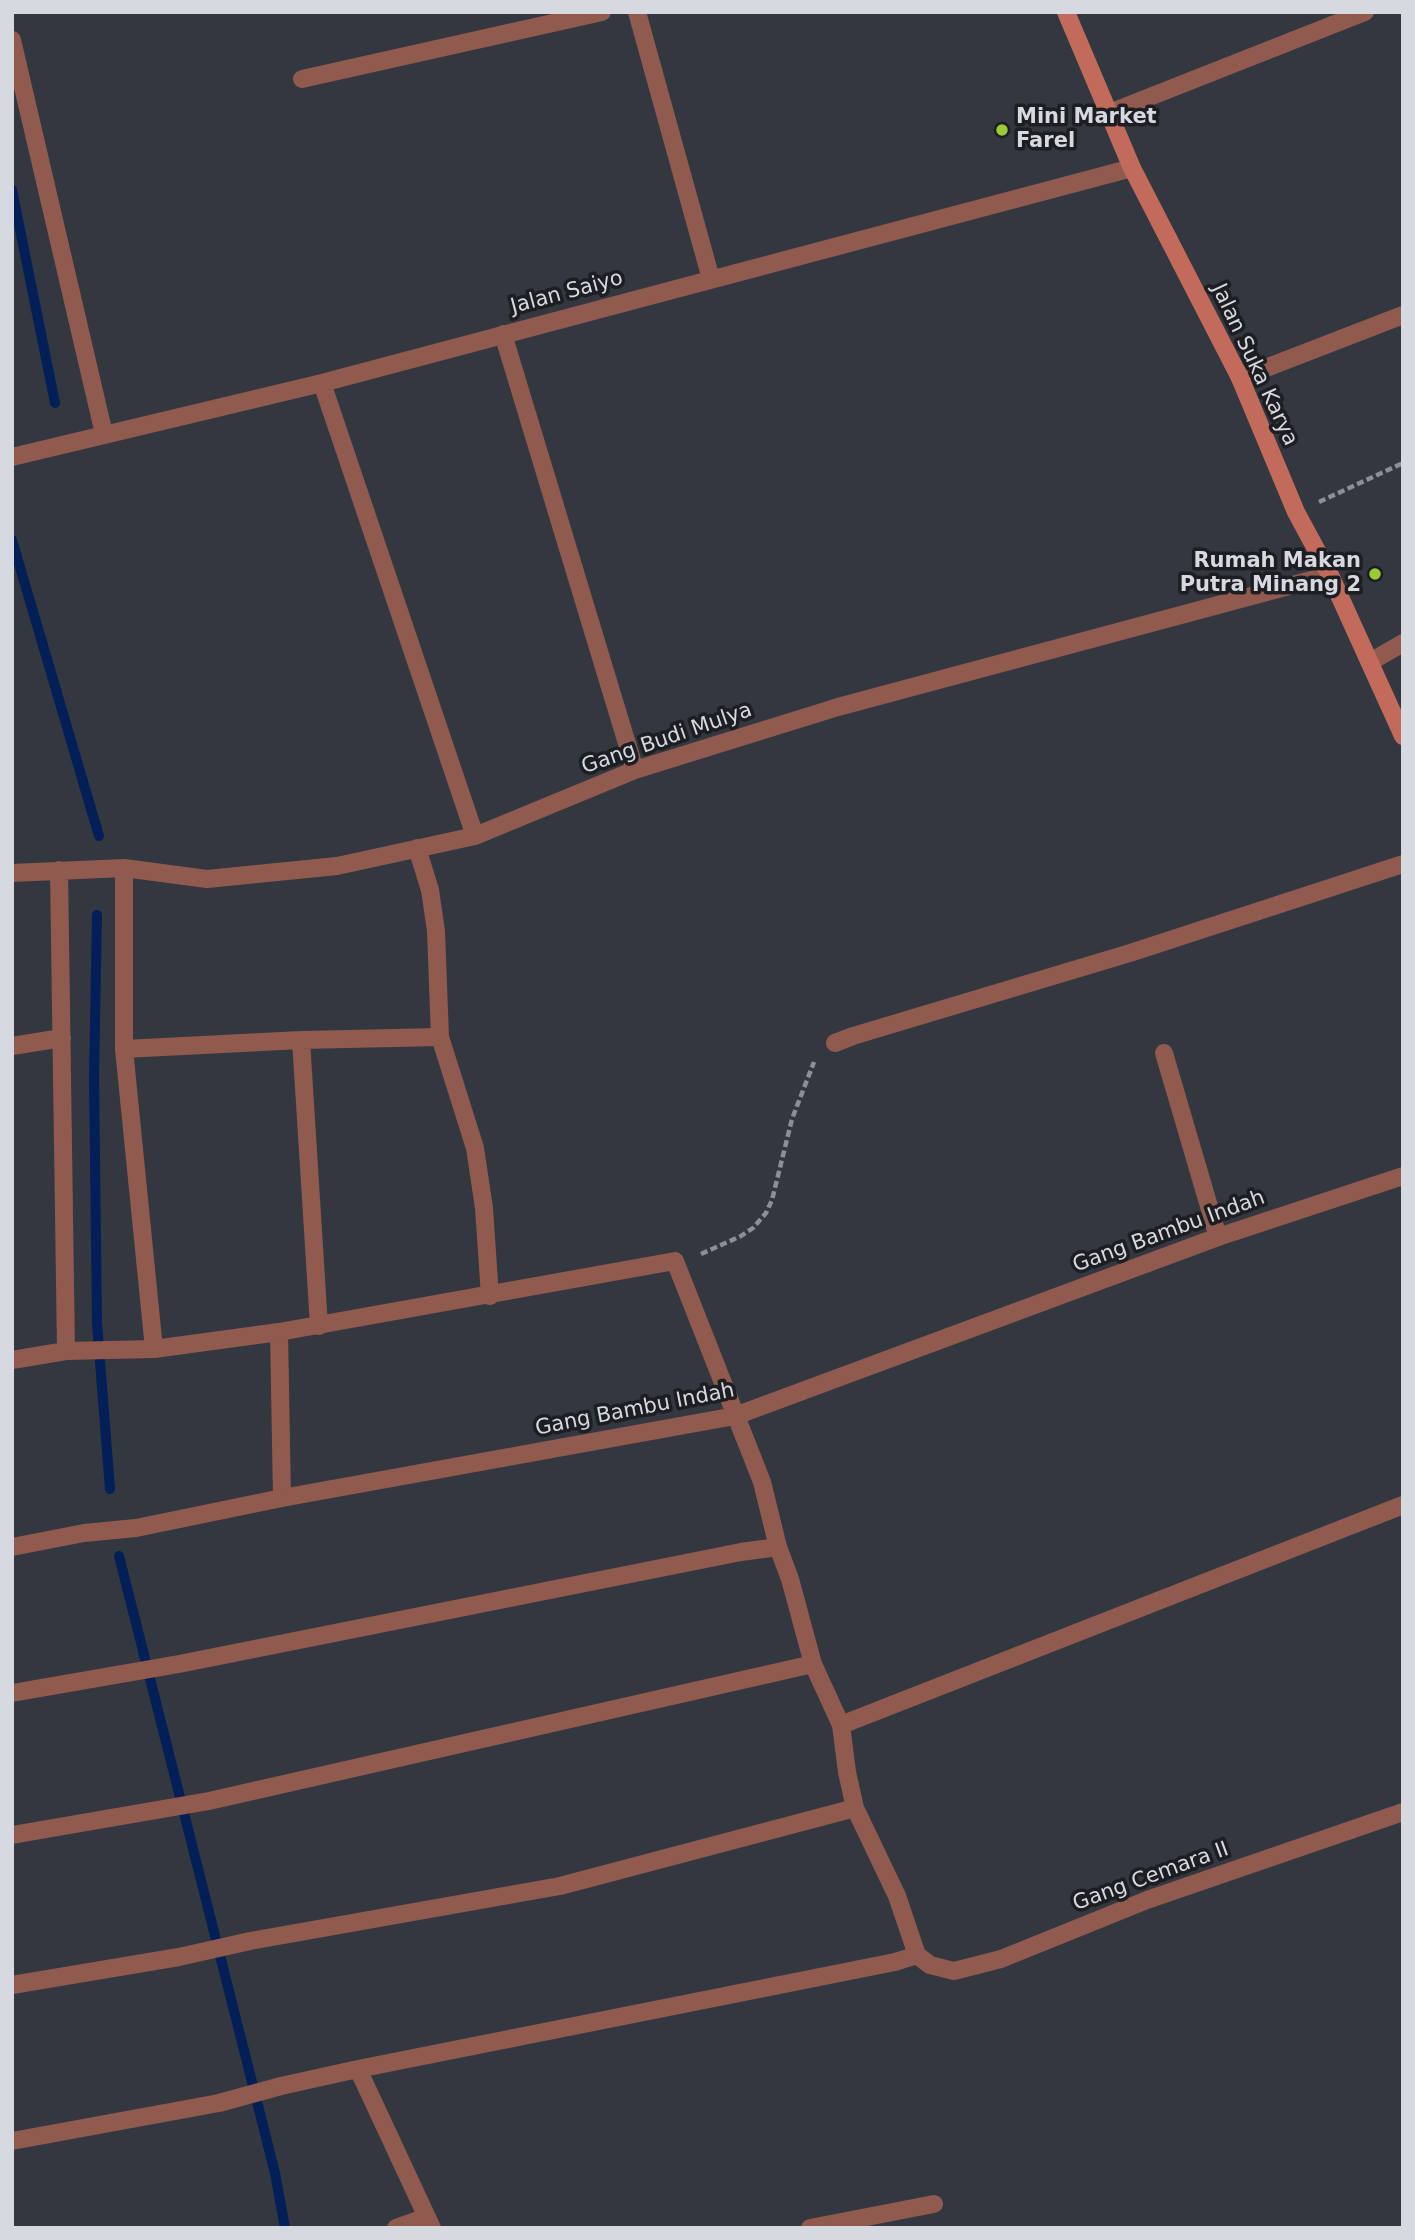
<!DOCTYPE html>
<html>
<head>
<meta charset="utf-8">
<style>
  body { margin:0 }
  #map { position:relative; width:1415px; height:2240px; overflow:hidden; background:#323740; font-family:"DejaVu Sans",sans-serif }
  canvas { display:block }
  .frame { position:absolute; inset:0; border:14px solid #d6d9df; pointer-events:none }
</style>
</head>
<body>
<div id="map">
<canvas width="1415" height="2240"></canvas>
<div class="frame"></div>
</div>
<script>
const c = document.querySelector('canvas').getContext('2d');
c.lineJoin = 'round';
function poly(rows) {
  const path = new Path2D();
  for (const r of rows) {
    path.moveTo(r[0], r[1]);
    for (let i = 2; i < r.length; i += 2) path.lineTo(r[i], r[i + 1]);
  }
  return path;
}
function strokePath(path, color, width, dash) {
  c.strokeStyle = color;
  c.lineWidth = width;
  c.lineCap = dash ? 'butt' : 'round';
  c.setLineDash(dash || []);
  c.stroke(path);
}
function write(font, color, halo, rows, align = 'center') {
  c.font = font + ' "DejaVu Sans",sans-serif';
  c.lineWidth = 7;
  c.setLineDash([]);
  c.textBaseline = 'middle';
  c.strokeStyle = halo;
  c.fillStyle = color;
  for (const [text, x, y, turn = 0] of rows) {
    c.save();
    c.translate(x, y);
    c.rotate((+turn || 0) * Math.PI / 180);
    c.textAlign = isNaN(turn) ? turn : align;
    if (halo) c.strokeText(text, 0, 0);
    c.fillText(text, 0, 0);
    c.restore();
  }
}
const stream = poly([
  [12,190,55,403],
  [12,540,99,836],
  [97,915,94,1076,97,1323,110,1489],
  [119,1556,275,2173,285,2228]
]);
const path = poly([
  [1319,502,1403,463],
  [701,1254,741,1236,753,1228,766,1213,772,1200,792,1119,814,1062]
]);
const service = poly([
  [1164,1053,1218,1237],
  [279,1332,282,1498]
]);
const minor = poly([
  [637,12,711,279],
  [12,40,104,434],
  [302,79,602,12],
  [1109,113,1365,12],
  [503,334,635,770],
  [1240,378,1403,315],
  [322,383,475,836],
  [12,457,322,383,1132,168],
  [1370,662,1403,643],
  [417,848,430,890,436,931,440,1037,475,1148,484,1208,490,1296],
  [124,868,124,1049,154,1349],
  [59,870,66,1351],
  [12,873,124,868,207,879,337,866,475,836,635,770,838,707,1330,575],
  [301,1040,319,1326],
  [835,1043,853,1036,1130,953,1403,864],
  [12,1046,62,1038],
  [124,1049,301,1040,440,1037],
  [12,1360,66,1351,154,1349,279,1332,675,1261,762,1482,778,1547,790,1579,813,1664,841,1725,847,1772,855,1808,897,1896,917,1955,895,1962,358,2069,281,2086,219,2103,12,2141],
  [12,1547,84,1533,136,1528,282,1498,735,1416,1218,1237,1403,1176],
  [12,1693,179,1664,741,1552,778,1547],
  [841,1725,1403,1505],
  [12,1835,209,1801,813,1664],
  [917,1955,930,1965,954,1971,1001,1959,1147,1900,1403,1812],
  [12,1985,179,1957,250,1941,560,1886,855,1808],
  [358,2069,432,2228],
  [396,2228,427,2217],
  [810,2228,934,2204]
]);
const secondary = poly([
  [1066,12,1132,168,1240,378,1296,512,1330,575,1403,736]
]);
const markers = [
  [1002,130,7,"#99cb35"],
  [1375,574,7,"#99cb35"]
];
const poiNames = [
  ["Mini Market",1016,118],
  ["Farel",1016,142],
  ["Rumah Makan",1361,562,"right"],
  ["Putra Minang 2",1361,586,"right"]
];
const streetNames = [
  ["Jalan Saiyo",567,293,-15],
  ["Jalan Suka Karya",1254,365,65],
  ["Gang Budi Mulya",667,739,-19],
  ["Gang Bambu Indah",1169,1232,-20],
  ["Gang Bambu Indah",635,1410,-11],
  ["Gang Cemara II",1151,1877,-20]
];
strokePath(stream, '#031f57', 10);
strokePath(path, '#8b8f96', 4.5, [7, 3.5]);
strokePath(service, '#915a4f', 18);
strokePath(minor, '#915a4f', 18);
strokePath(secondary, '#c26b5b', 18);
for (const [x, y, r, color] of markers) {
  const dot = new Path2D();
  dot.arc(x, y, r, 0, 2 * Math.PI);
  c.fillStyle = color;
  c.fill(dot);
  strokePath(dot, '#1c1e22', 2.5);
}
write('bold 21px', '#d6d9df', '#1c1e22', poiNames, 'left');
write('21px', '#d6d9df', '#1c1e22', streetNames);
</script>
</body>
</html>
